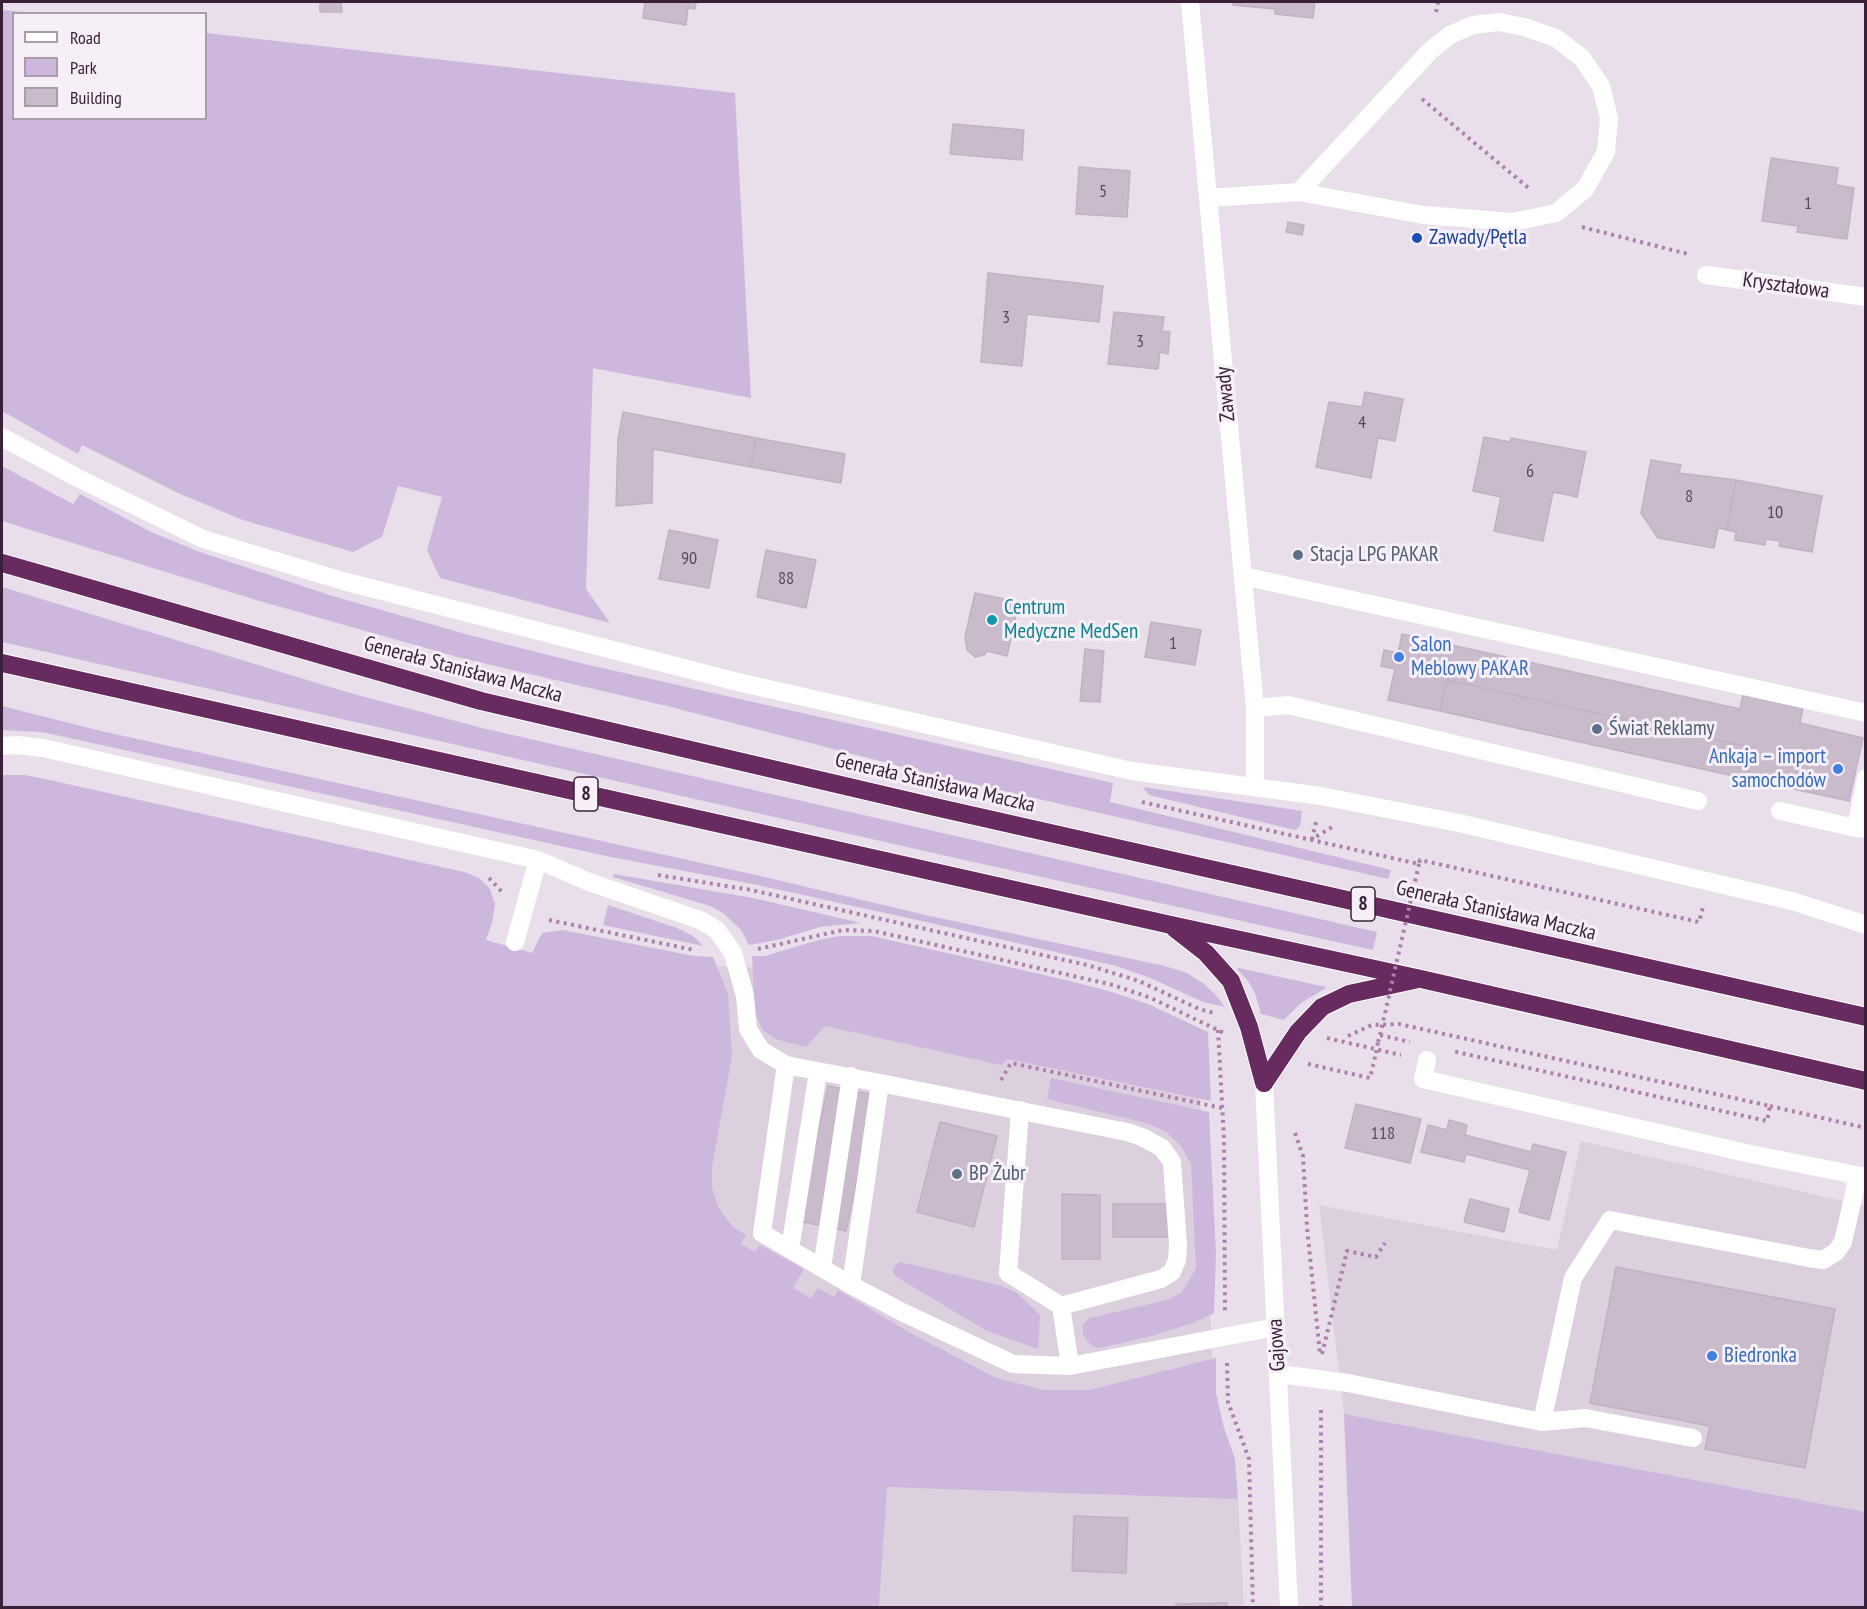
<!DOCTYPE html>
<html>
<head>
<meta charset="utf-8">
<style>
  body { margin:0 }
  #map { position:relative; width:1867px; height:1609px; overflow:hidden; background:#e9dfea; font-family:"PT Sans Narrow",sans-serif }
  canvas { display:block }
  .frame { position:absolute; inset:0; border:3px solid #3a2038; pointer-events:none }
  .legend { position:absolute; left:12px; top:12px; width:195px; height:108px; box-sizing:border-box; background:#f6eff7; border:2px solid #ab9cab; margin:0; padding:8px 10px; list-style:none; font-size:18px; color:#3a2038 }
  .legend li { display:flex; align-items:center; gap:12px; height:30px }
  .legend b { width:30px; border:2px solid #ab9cab }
</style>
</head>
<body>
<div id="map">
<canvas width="1867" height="1609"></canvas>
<div class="frame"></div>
<ul class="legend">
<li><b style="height:8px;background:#fff"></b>Road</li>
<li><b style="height:16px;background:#cdb7dc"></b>Park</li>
<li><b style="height:16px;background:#c9bbcb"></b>Building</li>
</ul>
</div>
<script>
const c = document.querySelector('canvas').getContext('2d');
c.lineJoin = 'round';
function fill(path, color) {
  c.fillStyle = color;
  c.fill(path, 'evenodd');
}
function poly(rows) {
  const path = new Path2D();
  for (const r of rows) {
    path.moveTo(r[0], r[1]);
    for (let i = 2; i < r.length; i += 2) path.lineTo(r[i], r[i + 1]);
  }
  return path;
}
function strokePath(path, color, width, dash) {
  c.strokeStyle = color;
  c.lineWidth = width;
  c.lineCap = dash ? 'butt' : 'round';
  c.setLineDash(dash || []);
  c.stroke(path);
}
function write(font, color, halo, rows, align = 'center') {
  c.font = font + ' "PT Sans Narrow",sans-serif';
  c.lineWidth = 6;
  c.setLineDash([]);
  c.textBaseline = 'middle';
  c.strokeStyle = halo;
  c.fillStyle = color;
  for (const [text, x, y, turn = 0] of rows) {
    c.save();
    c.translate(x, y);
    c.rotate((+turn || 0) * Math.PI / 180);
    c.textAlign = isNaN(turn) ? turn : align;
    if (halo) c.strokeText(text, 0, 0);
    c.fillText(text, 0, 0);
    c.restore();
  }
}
const built = poly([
  [679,965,865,971,1198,1055,1219,1498,1238,1499,1244,1607,879,1607,886,1487,703,1483],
  [1581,1141,1865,1206,1865,1512,1344,1414,1319,1205,1557,1250]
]);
const green = poly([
  [2,10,32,13,14,14,14,118,206,118,206,33,735,93,751,398,593,368,586,589,610,623,440,578,427,550,442,497,398,486,382,537,353,552,243,520,178,493,82,445,78,454,2,411],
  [2,466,73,504,80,494,151,532,200,552,336,597,469,635,580,663,1113,783,1110,802,1391,870,1388,879,934,775,671,707,461,658,256,600,2,521],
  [2,587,350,693,486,729,1377,932,1373,950,960,859,2,642],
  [2,706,101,731,756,875,930,916,1165,966,1187,973,1204,984,1216,995,1225,1007,1203,1002,1148,977,1116,966,926,922,753,884,611,857,42,732,2,730],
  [2,775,24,775,45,779,464,872,479,878,490,889,495,904,492,923,486,940,532,953,542,933,563,930,694,956,713,957,728,994,732,1056,712,1167,712,1188,718,1207,733,1227,746,1235,741,1244,755,1252,760,1245,804,1269,793,1288,811,1298,818,1288,834,1297,838,1290,916,1336,994,1377,1043,1390,1089,1390,1216,1358,1216,1393,1224,1428,1235,1459,1238,1499,887,1487,879,1607,2,1607],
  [1143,787,1302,811,1300,826,1295,830,1149,795],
  [614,874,753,898,861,923,820,927,777,940,749,945,741,930,723,913,710,906,613,877],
  [608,905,677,928,693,936,703,946,603,925],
  [840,936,872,936,1066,980,1108,991,1148,1004,1208,1032,1211,1101,1007,1059,1001,1065,825,1026,806,1047,775,1039,763,1030,755,1014,752,956,765,956,818,940],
  [1239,968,1326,987,1326,988,1301,1003,1284,1020,1261,1014,1255,993,1248,981,1237,969],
  [1051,1078,1209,1112,1216,1254,1214,1313,1193,1323,1152,1336,1099,1348,1091,1345,1083,1335,1083,1324,1090,1318,1167,1300,1181,1293,1189,1281,1196,1268,1191,1164,1181,1146,1165,1131,1146,1123,1047,1099],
  [900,1262,982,1281,1002,1286,1018,1294,1040,1315,1038,1349,985,1330,895,1276,893,1271,894,1266],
  [1344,1414,1865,1512,1865,1607,1352,1607]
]);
const building = poly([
  [320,2,341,2,342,12,320,12,320,2],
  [645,2,696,2,695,9,688,8,686,25,643,18,645,2],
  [1234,2,1315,2,1313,18,1275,14,1275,9,1233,5,1234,2],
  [953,124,1024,130,1022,160,950,154,953,124],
  [1771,158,1838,168,1836,185,1854,188,1847,239,1797,232,1798,226,1762,221,1771,158],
  [1079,167,1130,171,1127,217,1076,214,1079,167],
  [1288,222,1304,225,1302,235,1286,232,1288,222],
  [988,273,1103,286,1099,322,1027,314,1022,366,981,362,988,273],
  [1114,312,1164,317,1162,331,1170,332,1168,354,1160,352,1158,369,1108,364,1114,312],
  [1365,392,1403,399,1395,441,1378,438,1371,478,1316,467,1329,402,1362,407,1365,392],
  [623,412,756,438,751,467,653,449,652,503,616,506,618,440,623,412],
  [1484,437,1510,442,1511,438,1586,452,1577,497,1553,492,1543,541,1494,531,1501,497,1473,491,1484,437],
  [756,438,845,454,841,483,751,467,756,438],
  [1651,460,1681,465,1679,473,1736,480,1727,530,1718,528,1714,548,1658,538,1641,513,1651,460],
  [1736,480,1822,496,1812,552,1779,546,1780,541,1766,539,1765,545,1735,540,1736,532,1727,530,1736,480],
  [669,530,718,540,709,588,659,579,669,530],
  [766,550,816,560,806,608,757,597,766,550],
  [975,593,1019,602,1007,656,987,651,984,655,975,657,967,650,965,637,975,593],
  [1151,622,1201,630,1195,665,1145,657,1151,622],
  [1402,634,1740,709,1743,695,1803,708,1800,723,1863,738,1849,801,1747,779,1754,748,1447,680,1440,711,1388,700,1395,669,1381,666,1384,650,1398,653,1402,634],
  [1085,649,1104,651,1100,702,1080,701,1085,649],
  [1447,680,1754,748,1747,779,1440,711,1447,680],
  [828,1086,875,1095,846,1231,799,1221,828,1086],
  [1356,1104,1421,1119,1410,1163,1345,1148,1356,1104],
  [1449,1120,1467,1125,1465,1135,1531,1152,1533,1144,1566,1152,1549,1220,1519,1212,1530,1170,1466,1154,1464,1162,1421,1152,1428,1125,1447,1130,1449,1120],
  [940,1122,997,1136,974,1227,917,1212,940,1122],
  [1062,1194,1100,1195,1100,1259,1062,1259,1062,1194],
  [1470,1199,1509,1209,1504,1232,1464,1222,1470,1199],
  [1113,1204,1170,1204,1170,1237,1113,1237,1113,1204],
  [1616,1267,1835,1309,1805,1468,1705,1449,1710,1426,1590,1403,1616,1267],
  [1074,1516,1128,1518,1126,1573,1072,1571,1074,1516],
  [1227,1603,1227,1608,1176,1608,1176,1604,1227,1603]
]);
const path = poly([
  [1436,12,1438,2],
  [1422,99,1531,190],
  [1582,227,1688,254],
  [1142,802,1419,864,1420,860,1699,922,1703,907],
  [1316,822,1312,839,1334,826],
  [658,875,751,890,1087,965,1139,981,1199,1009,1214,1013],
  [489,878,502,892],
  [549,920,694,950],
  [758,949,843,930,874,931,1113,985,1151,998,1224,1033],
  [1218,1030,1224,1139,1225,1311],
  [1348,1036,1372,1025,1399,1024,1770,1106,1767,1121,1452,1051],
  [1327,1038,1401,1055],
  [1378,1042,1380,1035,1410,1042],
  [1308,1064,1370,1078,1376,1053],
  [1001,1080,1011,1063,1222,1108],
  [1770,1106,1866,1128],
  [1295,1133,1303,1156,1307,1227,1320,1354],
  [1322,1354,1347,1251,1376,1257,1385,1243],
  [1227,1363,1228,1402,1249,1459,1253,1608],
  [1321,1608,1321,1407]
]);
const minor = poly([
  [1190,2,1255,708,1255,786],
  [1208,198,1299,192,1423,215,1513,222,1556,213,1585,189,1606,152,1609,118,1601,86,1582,58,1556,38,1524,27,1499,22,1473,25,1450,35,1430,51,1299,192],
  [1706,275,1866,297],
  [2,437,76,477,203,539,343,581,742,683,1132,771,1321,796,1459,823,1792,901,1866,925],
  [1243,576,1866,713],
  [1255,708,1288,705,1698,801],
  [2,746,17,745,43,748,538,860,589,882,700,920,717,930,733,953,745,996,748,1029,761,1050,786,1065,880,1083,851,1285,902,1312,1013,1364,1070,1366,1276,1327],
  [1866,778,1856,828,1866,829],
  [1780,811,1856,828],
  [515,942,538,860],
  [1427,1060,1423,1079,1746,1153,1866,1177],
  [786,1065,762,1233,851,1285],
  [880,1083,1127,1132,1142,1137,1162,1148,1172,1162,1178,1245,1177,1260,1172,1272,1161,1279,1061,1306,1070,1366],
  [1264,1083,1289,1608],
  [1020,1110,1008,1273,1061,1306],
  [790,1249,818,1072],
  [822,1268,851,1076],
  [1279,1374,1348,1383,1542,1422,1573,1278,1610,1220,1809,1258,1823,1260,1836,1252,1843,1242,1858,1176],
  [1542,1422,1585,1418,1693,1438]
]);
const highway = poly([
  [2,563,481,701,935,807,1866,1017],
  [2,663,1171,925,1421,979,1866,1081],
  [1174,928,1206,953,1231,981,1249,1027,1264,1083],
  [1264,1083,1298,1032,1322,1007,1349,994,1414,980]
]);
const pathBridge = poly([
  [1380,1035,1419,864],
  [1376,1053,1378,1042]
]);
const markers = [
  [1417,238,6,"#1a4fb4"],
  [1298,555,6,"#5c6f8a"],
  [992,620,6,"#0f9aa8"],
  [1399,657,6,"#3f7fe0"],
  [1597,729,6,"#5c6f8a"],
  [1838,769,6,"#3f7fe0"],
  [957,1174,6,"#5c6f8a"],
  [1712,1356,6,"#3f7fe0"]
];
const numberNames = [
  ["5",1103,192],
  ["1",1808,204],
  ["3",1006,318],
  ["3",1140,342],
  ["4",1362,423],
  ["6",1530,472],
  ["8",1689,497],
  ["10",1775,513],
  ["90",689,559],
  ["88",786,579],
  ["1",1173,644],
  ["118",1383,1134]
];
const shields = [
  [586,794,24],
  [1363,904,24]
];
const shieldNames = [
  ["8",586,794],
  ["8",1363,904]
];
const transitNames = [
  ["Zawady/Pętla",1429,238]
];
const streetNames = [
  ["Kryształowa",1786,286,8],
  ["Zawady",1226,394,-95],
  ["Generała Stanisława Maczka",463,670,15],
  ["Generała Stanisława Maczka",935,783,13],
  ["Generała Stanisława Maczka",1496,911,13],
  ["Gajowa",1277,1345,-93]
];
const serviceNames = [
  ["Stacja LPG PAKAR",1310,555],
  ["Świat Reklamy",1609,729],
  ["BP Żubr",969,1174]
];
const cultureNames = [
  ["Centrum",1004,608],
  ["Medyczne MedSen",1004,632]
];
const shopNames = [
  ["Salon",1411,645],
  ["Meblowy PAKAR",1411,669],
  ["Ankaja – import",1826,757,"right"],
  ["samochodów",1826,781,"right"],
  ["Biedronka",1724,1356]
];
fill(built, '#dcd0de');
fill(green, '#cdb7dc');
fill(building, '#c9bbcb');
strokePath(building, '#c2b1c4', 1.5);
strokePath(highway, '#fff', 20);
strokePath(path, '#ae7ead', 4, [3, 4.5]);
strokePath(minor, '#fff', 18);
strokePath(highway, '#672b5f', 18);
strokePath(pathBridge, '#ae7ead', 4, [3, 4.5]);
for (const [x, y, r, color] of markers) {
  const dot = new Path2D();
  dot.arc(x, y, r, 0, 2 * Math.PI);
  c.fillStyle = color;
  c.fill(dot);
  strokePath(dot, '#f6eff7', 2);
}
write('18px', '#5e475d', null, numberNames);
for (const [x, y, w] of shields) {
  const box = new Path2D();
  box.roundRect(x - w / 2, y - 17, w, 34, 4.5);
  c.fillStyle = '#f6eff7';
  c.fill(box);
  strokePath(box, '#3a2038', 1.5);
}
write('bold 20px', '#3a2038', null, shieldNames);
write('21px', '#164399', '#f6eff7', transitNames, 'left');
write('21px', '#3a2038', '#f6eff7', streetNames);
write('21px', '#4e5e75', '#f6eff7', serviceNames, 'left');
write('21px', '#0d838f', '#f6eff7', cultureNames, 'left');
write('21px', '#366cbe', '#f6eff7', shopNames, 'left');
</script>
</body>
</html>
